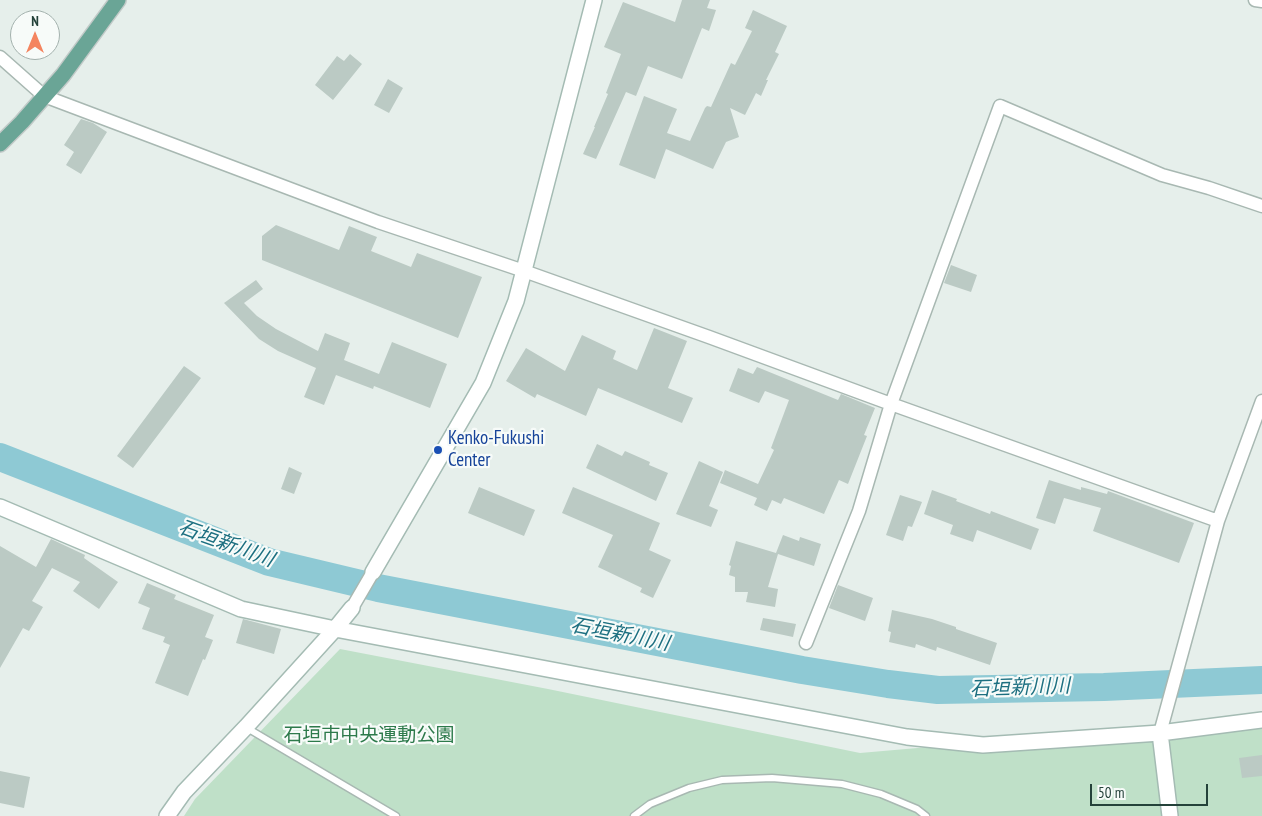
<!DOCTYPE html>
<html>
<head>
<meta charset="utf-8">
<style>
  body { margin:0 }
  #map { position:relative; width:1262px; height:816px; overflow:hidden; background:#e6efeb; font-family:"PT Sans Narrow",sans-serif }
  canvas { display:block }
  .north { position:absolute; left:10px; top:10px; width:50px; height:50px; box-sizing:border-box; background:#f7fbf9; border:1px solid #a3b1ad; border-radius:50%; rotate:0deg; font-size:14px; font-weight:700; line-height:20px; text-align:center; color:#24423a }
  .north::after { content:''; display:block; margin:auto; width:18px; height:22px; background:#f4845f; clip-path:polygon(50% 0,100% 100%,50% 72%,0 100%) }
  .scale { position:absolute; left:1090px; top:784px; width:118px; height:22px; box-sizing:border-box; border:2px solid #24423a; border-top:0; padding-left:6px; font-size:15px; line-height:18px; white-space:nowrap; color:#24423a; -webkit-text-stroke:4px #f7fbf9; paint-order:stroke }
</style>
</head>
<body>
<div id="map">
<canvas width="1262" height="816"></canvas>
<div class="north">N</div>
<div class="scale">50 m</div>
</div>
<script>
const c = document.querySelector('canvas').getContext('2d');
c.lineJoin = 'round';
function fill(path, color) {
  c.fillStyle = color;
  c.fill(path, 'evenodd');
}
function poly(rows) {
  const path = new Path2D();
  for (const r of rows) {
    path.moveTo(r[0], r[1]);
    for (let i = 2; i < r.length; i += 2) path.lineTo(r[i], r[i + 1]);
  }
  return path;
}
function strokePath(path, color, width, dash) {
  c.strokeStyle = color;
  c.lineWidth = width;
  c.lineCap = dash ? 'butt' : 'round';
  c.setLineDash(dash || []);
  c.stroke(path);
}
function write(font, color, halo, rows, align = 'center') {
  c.font = font + ' "PT Sans Narrow","Noto Sans JP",sans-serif';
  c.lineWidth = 4.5;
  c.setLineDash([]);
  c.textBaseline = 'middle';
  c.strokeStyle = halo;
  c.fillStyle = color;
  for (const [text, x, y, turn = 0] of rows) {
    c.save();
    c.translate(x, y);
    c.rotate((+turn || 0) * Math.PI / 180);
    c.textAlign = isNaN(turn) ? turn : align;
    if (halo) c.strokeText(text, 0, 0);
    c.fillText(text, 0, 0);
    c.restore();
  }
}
const green = poly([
  [340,649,548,689,860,753,1262,718,1262,816,184,816,195,799]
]);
const river = poly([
  [0,457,269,562,378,588,802,670,888,684,938,690,1104,687,1262,680]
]);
const building = poly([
  [682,0,710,0,707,8,716,10,709,31,702,28,682,79,648,66,636,96,626,92,596,159,583,154,595,127,594,127,608,94,606,93,621,54,604,47,623,2,675,22],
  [753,10,787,26,775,52,779,54,766,80,768,80,761,96,756,93,745,115,730,108,739,137,726,142,713,169,666,149,655,179,619,165,644,96,677,109,667,133,690,141,705,108,707,106,711,107,731,63,735,65,752,31,745,28],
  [350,54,362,64,333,100,315,85,337,56,344,61],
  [388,79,403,88,389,113,374,105],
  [81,119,93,123,107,132,81,174,66,165,74,152,64,145],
  [276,225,339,250,349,226,377,237,371,251,411,267,417,253,482,277,458,338,262,260,262,236],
  [951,265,977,275,971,292,944,283],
  [256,280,263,289,244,303,257,316,276,329,318,351,325,333,350,343,344,360,379,374,392,342,447,364,430,408,374,386,373,389,336,375,324,405,304,397,316,368,278,351,259,339,224,303],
  [654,328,687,341,668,388,693,398,682,423,598,388,586,416,537,394,535,398,506,381,526,348,565,371,582,335,616,351,613,359,637,370],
  [184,366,201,378,133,468,117,456],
  [757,367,838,400,841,394,875,408,864,435,867,436,848,484,839,480,824,514,784,498,781,504,772,500,767,511,754,505,757,498,720,483,725,470,758,484,774,450,771,448,789,400,765,391,759,403,729,391,738,368,753,374],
  [597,444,622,456,625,451,650,462,649,465,668,473,656,501,586,468],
  [699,461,723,472,709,506,718,510,711,527,676,514],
  [289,467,302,473,294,494,281,489],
  [1049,480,1081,490,1081,487,1107,494,1108,491,1194,523,1179,563,1093,531,1101,508,1064,498,1055,524,1036,518],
  [479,487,535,510,524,536,468,513],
  [573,487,660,523,649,550,671,560,653,598,640,592,642,588,598,567,613,535,562,513],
  [932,490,957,499,956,501,990,514,991,511,1039,529,1031,550,977,530,973,542,950,534,953,525,924,514],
  [900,495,922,502,912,527,908,526,903,541,886,535],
  [783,535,799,541,800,537,821,544,814,566,778,554,768,587,778,589,775,607,746,602,748,592,735,592,735,577,729,575,731,566,729,565,736,541,776,553],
  [51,539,85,555,84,558,118,582,99,609,73,591,80,582,52,568,32,601,43,607,29,631,23,628,0,668,0,546,36,567],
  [147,583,176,595,174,599,214,615,205,637,213,640,205,660,203,659,188,696,155,683,170,645,163,642,165,637,142,629,150,608,138,603],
  [838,585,873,598,865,621,829,608],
  [892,610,932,619,956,627,956,629,997,643,990,665,937,647,936,651,916,644,915,648,889,642,891,632,888,631],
  [763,618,796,624,793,637,760,630],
  [243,619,281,629,274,654,236,643],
  [1262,755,1262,776,1242,778,1239,758],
  [0,771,30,777,24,808,0,803]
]);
const lane = poly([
  [247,728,396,816],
  [634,816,650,804,689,788,722,780,772,778,842,784,881,794,917,809,926,816]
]);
const street = poly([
  [1255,0,1262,1],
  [0,57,44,96,378,222,524,271,709,337,891,404,1218,521],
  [352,608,373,572],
  [806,643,859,511,891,404,1000,106,1162,175,1209,188,1262,206],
  [1160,733,1218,521,1262,401]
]);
const secondary = poly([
  [0,507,241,609,335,629,907,737,983,745,1160,733,1262,720],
  [373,572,483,383,516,301,594,0],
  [1160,733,1170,816],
  [167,816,184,792,246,727,335,629,352,608]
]);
const primary = poly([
  [0,144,22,122,63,75,118,0]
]);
const markers = [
  [438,450,5,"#1a4fb4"]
];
const transitNames = [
  ["Kenko-Fukushi",448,439],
  ["Center",448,461]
];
const parkNames = [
  ["石垣市中央運動公園",369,736]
];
const waterNames = [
  ["石垣新川川",226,544,20],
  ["石垣新川川",620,635,11],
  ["石垣新川川",1020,688,-2]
];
fill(green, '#bfe0c8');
strokePath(river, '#8ec9d4', 28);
fill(building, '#bbcac4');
strokePath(lane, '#a8b8b2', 9);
strokePath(street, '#a8b8b2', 15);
strokePath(secondary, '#a4bbb3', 18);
strokePath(primary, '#c2cac8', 18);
strokePath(lane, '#fff', 6);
strokePath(street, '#fff', 12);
strokePath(secondary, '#fff', 15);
strokePath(primary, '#6aa596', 15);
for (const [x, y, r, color] of markers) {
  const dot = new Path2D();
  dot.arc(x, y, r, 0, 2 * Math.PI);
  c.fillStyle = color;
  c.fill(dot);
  strokePath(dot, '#f7fbf9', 2);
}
write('19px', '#164399', '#f7fbf9', transitNames, 'left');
write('19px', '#2d7a4b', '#f7fbf9', parkNames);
write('italic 20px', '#1c6f80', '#f7fbf9', waterNames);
</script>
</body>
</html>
